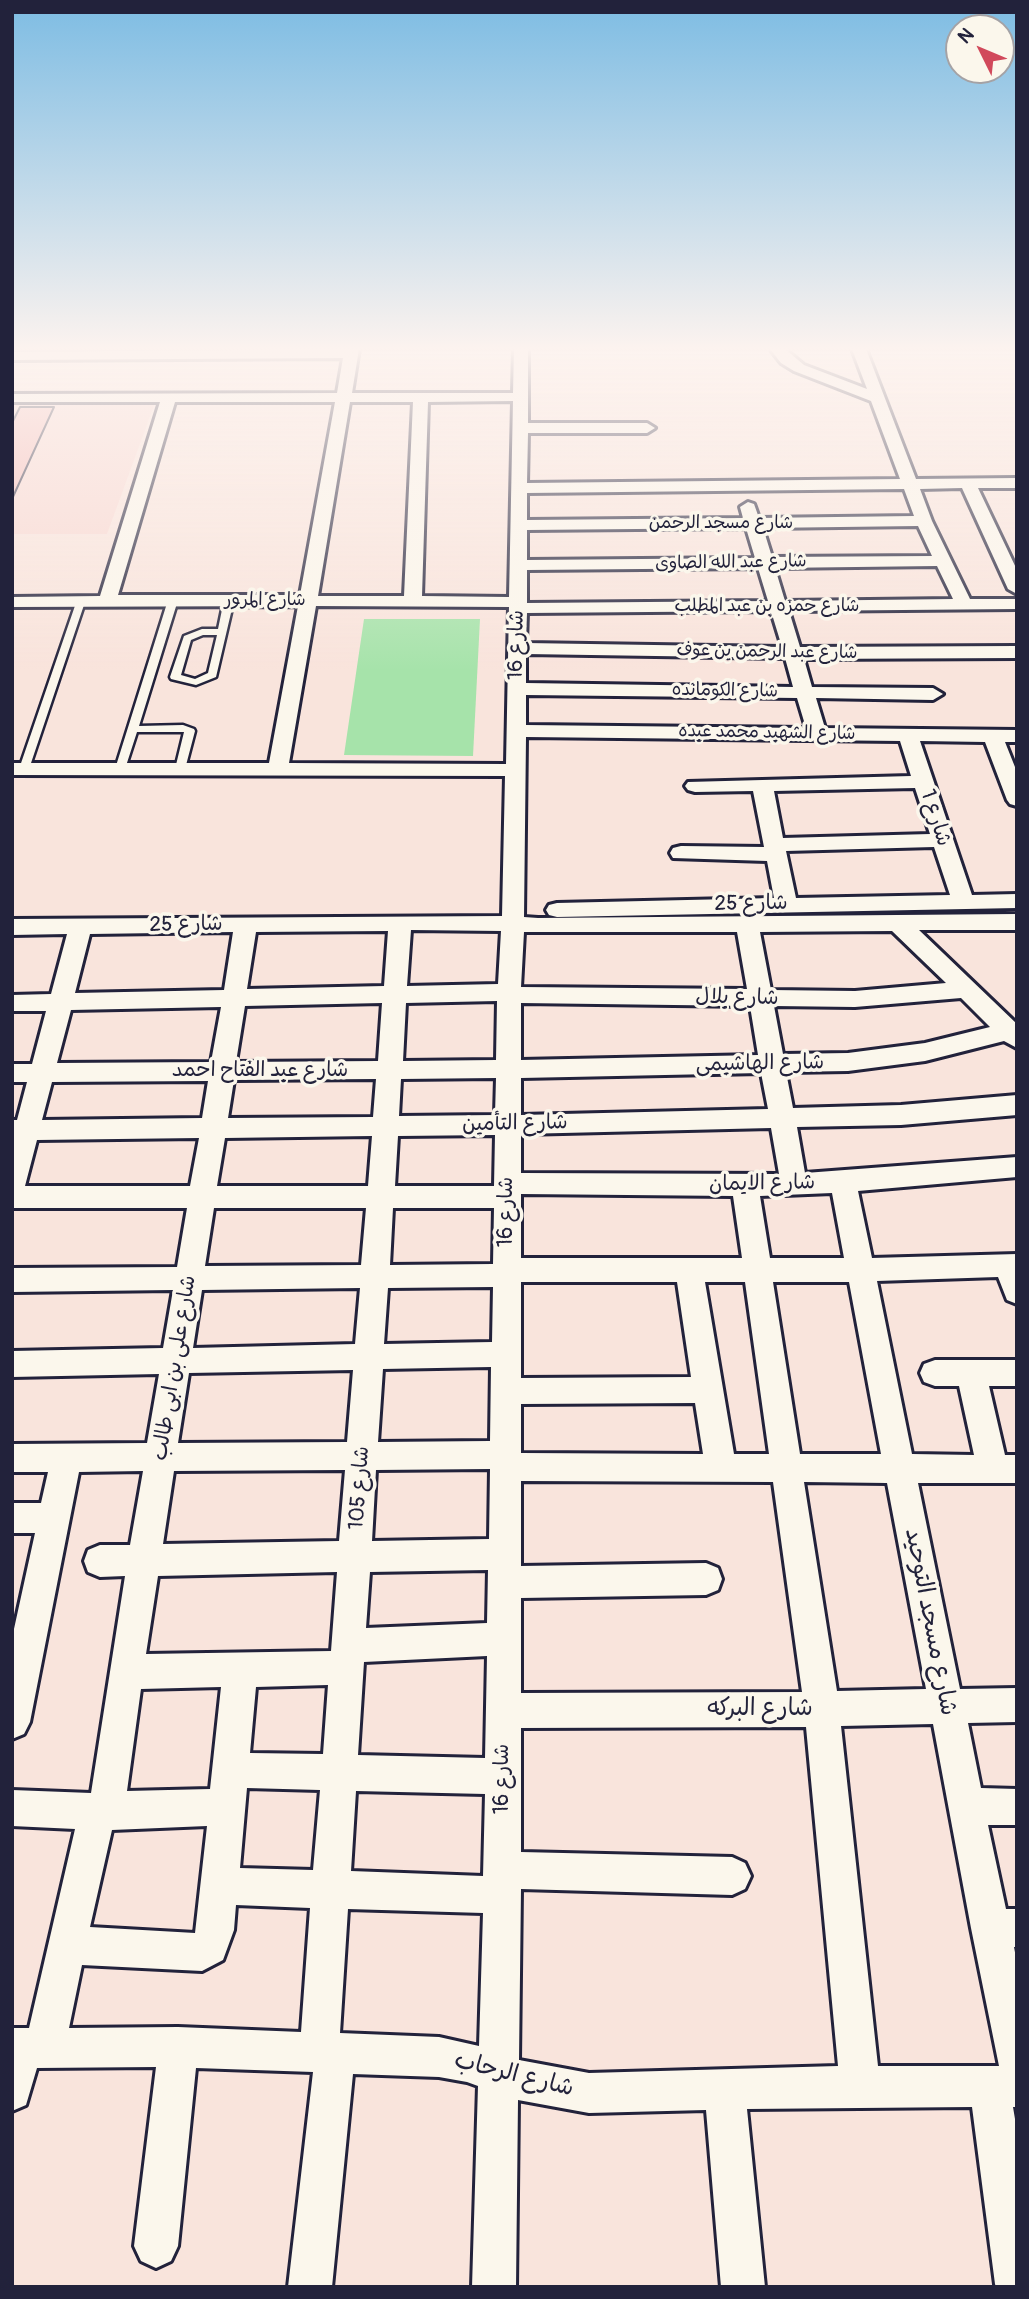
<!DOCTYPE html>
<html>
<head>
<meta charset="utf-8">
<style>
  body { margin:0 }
  #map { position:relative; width:1029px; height:2299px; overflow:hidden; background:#f9e4dc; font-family:Pangolin,sans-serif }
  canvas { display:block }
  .frame { position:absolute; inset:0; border:14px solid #22223b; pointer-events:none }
  .north { position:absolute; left:945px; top:14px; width:70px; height:70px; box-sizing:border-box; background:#fbf7ec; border:2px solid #a4a2a5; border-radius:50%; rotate:313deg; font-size:19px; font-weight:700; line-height:28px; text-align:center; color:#22223b }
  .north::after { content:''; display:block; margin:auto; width:24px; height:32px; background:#d1495b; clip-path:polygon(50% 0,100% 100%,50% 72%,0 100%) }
</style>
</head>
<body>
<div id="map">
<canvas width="1029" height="2299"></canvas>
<div class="frame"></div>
<div class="north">N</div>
</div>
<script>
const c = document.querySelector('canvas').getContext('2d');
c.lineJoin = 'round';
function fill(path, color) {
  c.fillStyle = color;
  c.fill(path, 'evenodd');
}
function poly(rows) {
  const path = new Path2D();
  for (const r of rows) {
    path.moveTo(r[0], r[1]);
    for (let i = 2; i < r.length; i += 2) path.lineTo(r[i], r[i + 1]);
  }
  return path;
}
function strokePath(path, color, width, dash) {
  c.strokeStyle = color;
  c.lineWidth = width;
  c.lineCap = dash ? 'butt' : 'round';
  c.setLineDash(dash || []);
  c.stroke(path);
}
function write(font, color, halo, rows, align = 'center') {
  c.font = font + ' Pangolin,"Playpen Sans Arabic",sans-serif';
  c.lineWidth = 7;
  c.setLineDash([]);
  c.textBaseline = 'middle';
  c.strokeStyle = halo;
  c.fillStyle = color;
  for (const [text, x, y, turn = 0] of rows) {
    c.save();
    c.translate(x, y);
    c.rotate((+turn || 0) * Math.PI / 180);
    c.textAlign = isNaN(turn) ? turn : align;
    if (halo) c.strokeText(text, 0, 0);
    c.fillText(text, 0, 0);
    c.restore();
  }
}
const built = poly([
  [15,403,155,403,107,534,12,534,12,409]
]);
const green = poly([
  [364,619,480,619,473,756,344,755]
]);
const building = poly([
  [20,407,54,407,12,499,12,423,20,407]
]);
const lane = poly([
  [78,597,86,599,29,769,24,772,20,771,19,769,78,597],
  [173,597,178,600,139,726,183,725,194,729,195,731,185,769,180,772,175,769,184,732,137,732,125,769,120,772,116,771,115,769,168,600,173,597],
  [229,597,234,600,216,677,196,685,171,679,170,677,184,636,202,629,218,629,224,600,229,597],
  [203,635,217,635,208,673,195,679,181,675,191,640,203,635]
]);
const street = poly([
  [359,349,352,393,513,393,514,349,528,349,528,423,647,423,655,428,647,433,528,433,527,483,900,479,871,401,794,371,781,363,770,349,785,349,804,365,867,389,852,349,866,349,916,479,1017,478,1017,488,978,488,1017,570,1017,594,1008,589,962,488,920,489,932,521,970,599,1017,599,1017,609,789,611,800,647,1017,646,1017,658,804,659,812,687,933,688,943,694,933,700,816,698,825,728,1017,730,1017,742,1005,742,1017,772,1017,806,1010,804,1007,800,985,742,920,741,972,895,1017,894,1017,908,557,917,549,915,546,910,549,905,557,903,774,898,767,861,673,858,670,853,673,848,681,846,764,847,753,791,695,792,688,790,685,786,688,782,911,776,900,741,526,737,524,917,538,918,1017,914,1017,930,919,930,1017,1024,1017,1048,1004,1041,925,1061,848,1071,786,1072,793,1108,901,1105,1017,1095,1017,1115,901,1125,797,1127,805,1173,1017,1157,1017,1177,858,1191,872,1258,1017,1254,1017,1304,1007,1300,998,1277,877,1281,912,1454,974,1455,959,1386,935,1386,924,1382,920,1373,924,1364,935,1360,1017,1360,1017,1386,989,1386,1005,1455,1017,1455,1017,1483,918,1483,960,1689,1017,1688,1017,1722,968,1723,981,1788,1017,1789,1017,1825,988,1825,1006,1909,1017,1909,1017,1947,1014,1947,1017,1963,1017,2107,1013,2107,1017,2131,1017,2287,996,2287,995,2284,972,2107,747,2109,765,2287,721,2287,706,2110,589,2113,518,2100,516,2287,472,2287,478,2086,467,2082,439,2077,353,2074,332,2287,288,2287,313,2072,196,2068,178,2246,171,2261,156,2268,141,2261,134,2246,156,2067,37,2068,26,2105,12,2111,12,2028,29,2028,75,1829,12,1826,12,1790,91,1793,125,1576,100,1577,88,1572,84,1561,88,1550,100,1545,130,1545,143,1471,79,1472,30,1722,24,1734,12,1739,12,1638,35,1533,12,1533,12,1503,41,1503,48,1472,12,1472,12,1444,147,1443,159,1374,12,1377,12,1351,163,1348,173,1290,12,1292,12,1268,177,1267,187,1208,12,1208,12,1120,17,1120,27,1082,12,1082,12,1064,32,1064,46,1011,12,1011,12,995,51,994,67,934,12,935,12,919,502,916,505,776,12,775,12,763,269,763,298,606,12,607,12,597,100,596,160,402,12,402,12,394,337,393,343,358,13,360,12,352,359,349],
  [513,401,509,597,422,596,428,402,513,401],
  [175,402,335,402,300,595,118,595,175,402],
  [350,402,413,402,404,596,318,596,350,402],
  [904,489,914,516,759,518,754,504,748,502,740,507,743,518,527,520,527,493,904,489],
  [918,526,932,556,772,557,763,528,918,526],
  [746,528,755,558,527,560,527,530,746,528],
  [937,566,953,599,785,601,775,568,937,566],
  [758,568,768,601,527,603,527,570,758,568],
  [316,606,509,607,506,764,289,763,316,606],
  [771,611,782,647,526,643,527,613,771,611],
  [526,654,785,658,793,687,526,683,526,654],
  [526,695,797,698,806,728,526,725,526,695],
  [915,788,930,834,783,838,774,791,915,788],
  [934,847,950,895,796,898,786,851,934,847],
  [411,930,501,931,498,984,407,986,411,930],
  [388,931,384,986,247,989,256,932,388,931],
  [892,931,946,983,855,991,771,990,760,932,892,931],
  [233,932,224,990,75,993,90,934,233,932],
  [524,932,737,932,747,989,521,987,524,932],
  [961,998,990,1027,925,1043,848,1053,783,1054,774,1006,855,1007,961,998],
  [497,1001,496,1060,403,1061,406,1003,497,1001],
  [382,1003,378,1061,236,1062,245,1006,382,1003],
  [521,1003,750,1006,758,1055,521,1060,521,1003],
  [221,1007,211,1062,57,1063,71,1010,221,1007],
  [761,1073,768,1109,521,1115,521,1078,761,1073],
  [496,1078,495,1115,399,1116,401,1079,496,1078],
  [376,1079,373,1117,228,1118,234,1080,376,1079],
  [208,1081,202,1118,42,1120,52,1082,208,1081],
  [771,1128,779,1174,521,1173,521,1134,771,1128],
  [495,1135,494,1186,395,1186,398,1136,495,1135],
  [372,1136,368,1186,217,1186,225,1138,372,1136],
  [199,1138,190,1186,25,1186,37,1140,199,1138],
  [832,1193,844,1258,770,1258,760,1196,832,1193],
  [521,1194,733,1196,742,1258,521,1258,521,1194],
  [214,1208,366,1208,361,1265,205,1266,214,1208],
  [393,1208,494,1208,493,1264,390,1265,393,1208],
  [521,1282,677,1282,691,1377,521,1378,521,1282],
  [705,1282,745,1282,769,1454,734,1454,705,1282],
  [773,1282,849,1282,881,1454,800,1454,773,1282],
  [493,1287,492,1342,384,1344,388,1288,493,1287],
  [360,1288,355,1344,193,1348,202,1290,360,1288],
  [491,1367,490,1441,378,1442,383,1369,491,1367],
  [353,1370,347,1442,178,1443,189,1373,353,1370],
  [695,1403,703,1454,521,1453,521,1404,695,1403],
  [490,1469,489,1539,372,1541,376,1470,490,1469],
  [345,1470,339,1541,163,1544,174,1471,345,1470],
  [521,1481,773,1482,802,1692,521,1693,521,1598,706,1595,718,1590,722,1579,718,1568,706,1563,521,1566,521,1481],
  [804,1482,887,1483,926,1689,837,1691,804,1482],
  [488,1570,487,1623,366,1628,370,1572,488,1570],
  [337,1572,331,1651,146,1654,158,1576,337,1572],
  [487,1656,485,1758,358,1755,364,1662,487,1656],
  [328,1685,323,1754,250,1753,256,1687,328,1685],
  [221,1687,210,1789,127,1791,141,1689,221,1687],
  [933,1724,971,1928,999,2066,878,2066,841,1726,933,1724],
  [806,1727,838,2066,589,2073,519,2060,521,1889,732,1895,745,1889,751,1876,745,1863,732,1857,521,1852,521,1728,806,1727],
  [247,1788,320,1790,313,1870,240,1868,247,1788],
  [356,1791,485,1794,483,1876,351,1871,356,1791],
  [207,1826,195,1933,90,1927,112,1830,207,1826],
  [236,1905,310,1908,301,2032,178,2027,69,2028,82,1965,202,1971,223,1960,234,1930,236,1905],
  [348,1909,483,1913,479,2046,439,2037,340,2033,348,1909]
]);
const farStreetnames = [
  ["شارع مسجد الرحمن",721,523],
  ["شارع عبد الله الصاوى",731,563,-1],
  ["شارع المرور",265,600],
  ["شارع حمزه بن عبد المطلب",767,606],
  ["شارع عبد الرحمن بن عوف",767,652,1],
  ["شارع الكومانده",725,691,1],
  ["شارع الشهيد محمد عبده",767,733,1]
];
const streetNames = [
  ["شارع 16",517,645,-89],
  ["شارع 1",935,818,72],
  ["شارع 25",751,904,-1],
  ["شارع 25",186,925,-1],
  ["شارع بلال",737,998,1],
  ["شارع الهاشيمى",760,1064,-1],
  ["شارع عبد الفتاح احمد",260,1071],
  ["شارع التأمين",515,1124,-1],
  ["شارع الايمان",762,1184,-1],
  ["شارع 16",507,1212,-90],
  ["شارع على بن ابى طالب",175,1368,-81],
  ["شارع 105",360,1488,-86],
  ["شارع 16",503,1779,-90]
];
const nearStreetnames = [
  ["شارع مسجد التوحيد",930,1622,79],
  ["شارع البركه",760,1709],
  ["شارع الرحاب",514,2075,14]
];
fill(built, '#f8d7d1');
fill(green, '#a6e3aa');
fill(building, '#f4b8b6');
strokePath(building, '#22223b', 2);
strokePath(lane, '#22223b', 5);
strokePath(street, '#22223b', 6);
fill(lane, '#fbf7ec');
fill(street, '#fbf7ec');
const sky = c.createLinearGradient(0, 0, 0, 671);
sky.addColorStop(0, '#7dbce3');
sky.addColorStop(0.52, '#fcf3ef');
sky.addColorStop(1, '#fcf3ef00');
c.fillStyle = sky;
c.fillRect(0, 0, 1029, 671);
write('18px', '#22223b', '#fbf7ec', farStreetnames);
write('21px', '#22223b', '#fbf7ec', streetNames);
write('24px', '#22223b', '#fbf7ec', nearStreetnames);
</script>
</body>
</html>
